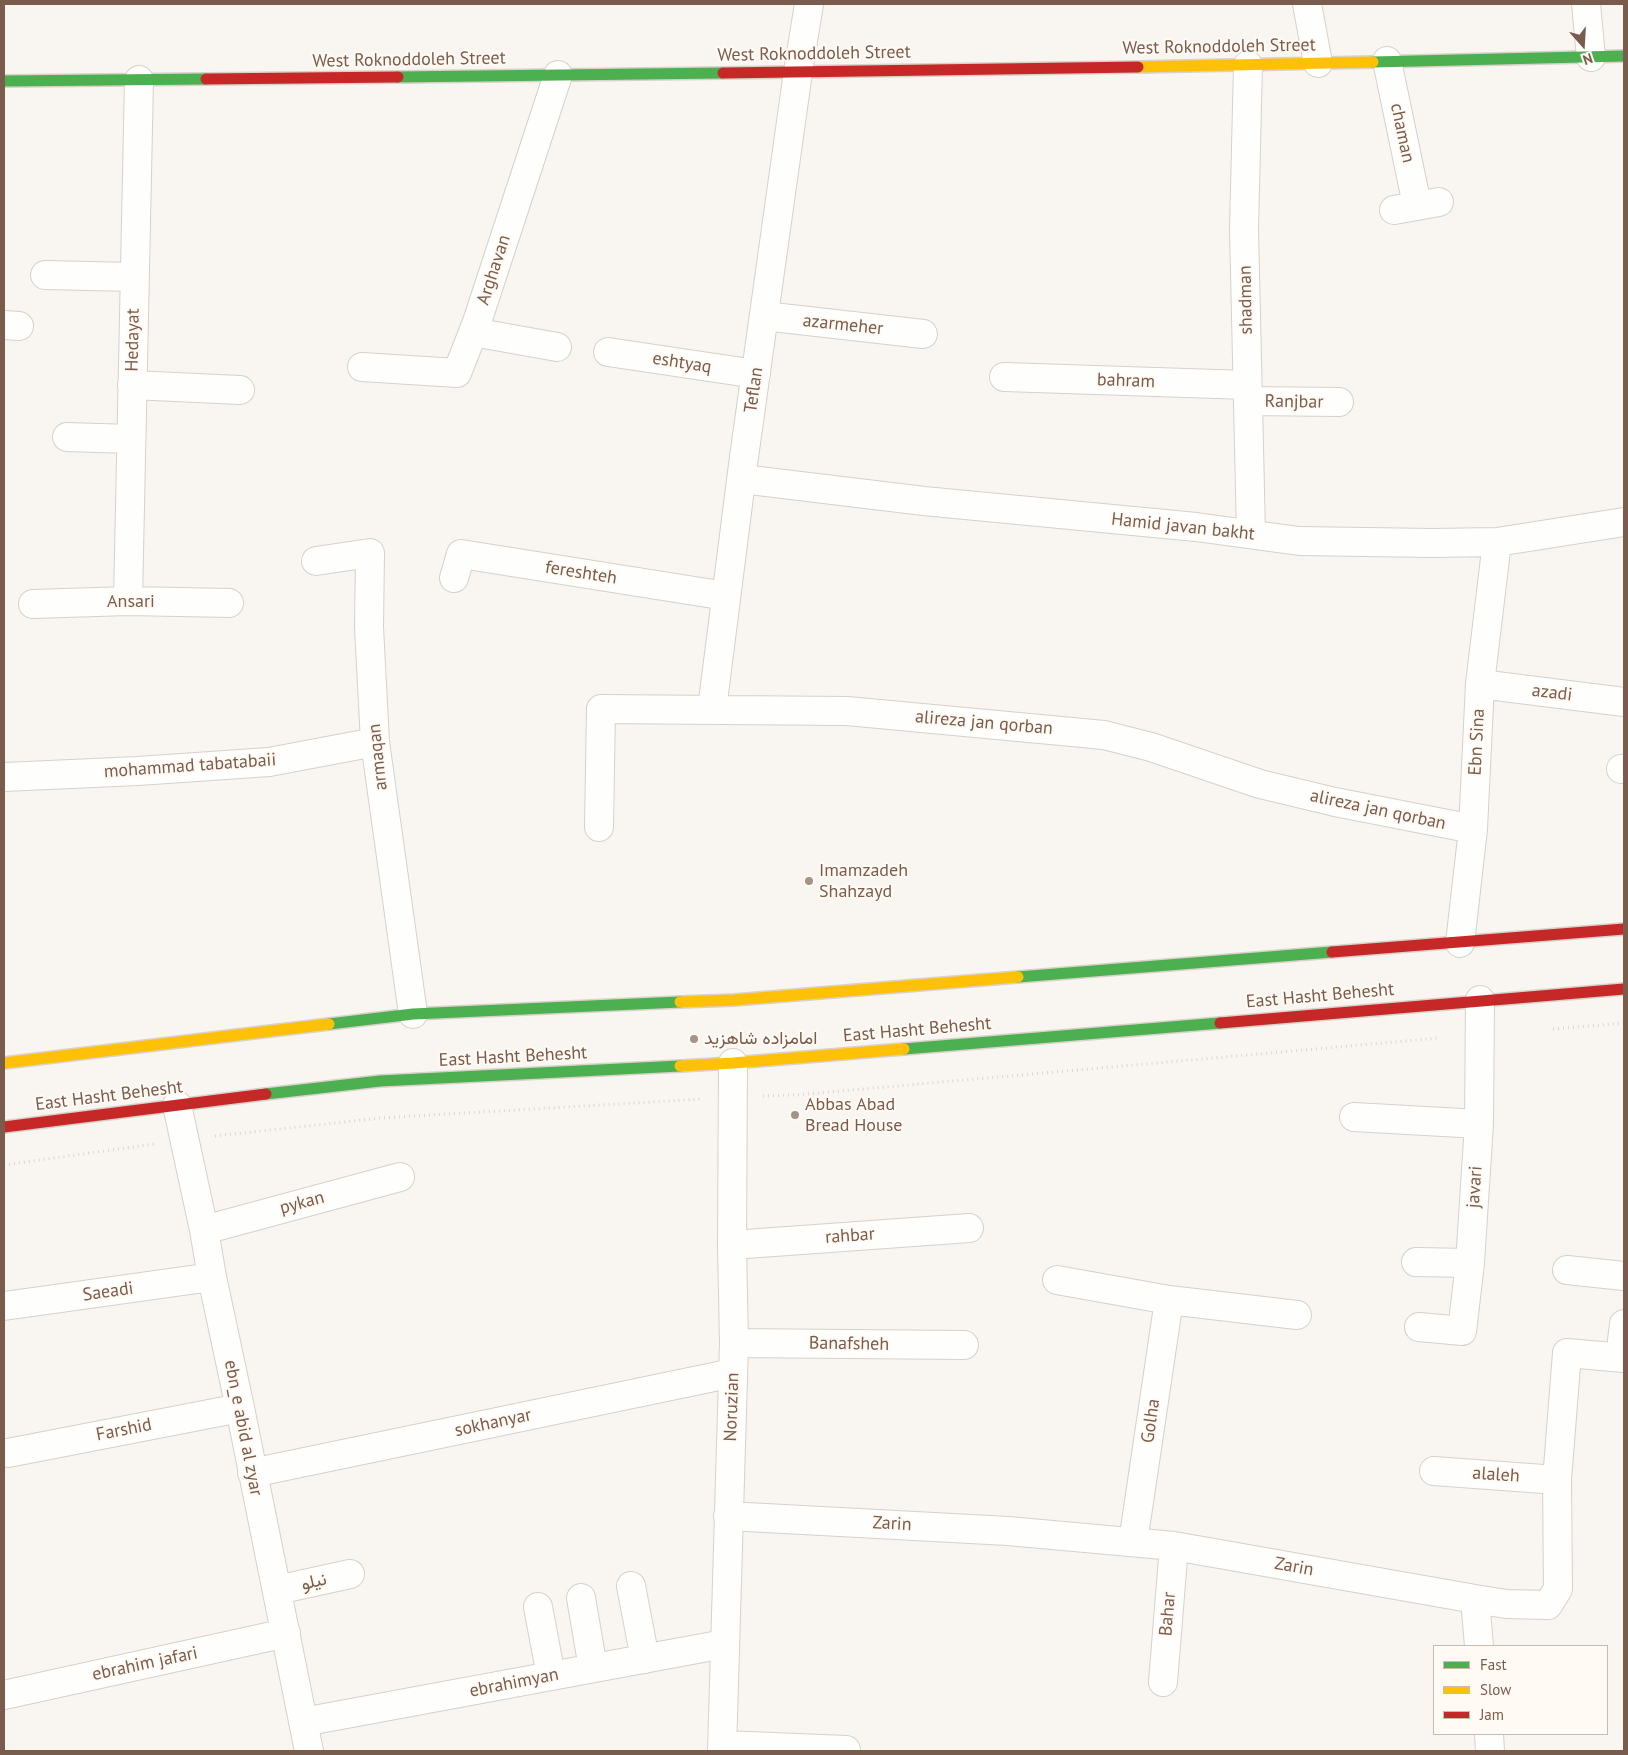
<!DOCTYPE html>
<html>
<head>
<meta charset="utf-8">
<style>
  body { margin:0 }
  #map { position:relative; width:1628px; height:1755px; overflow:hidden; background:#f9f5f0; font-family:"PT Sans",sans-serif }
  canvas { display:block }
  .frame { position:absolute; inset:0; border:5px solid #7a5c4d; pointer-events:none }
  .legend { position:absolute; left:1433px; top:1645px; width:175px; height:90px; box-sizing:border-box; background:#fffaf3; border:1px solid #cabbb1; margin:0; padding:6px 9px; list-style:none; font-size:15px; color:#7a5c4d }
  .legend li { display:flex; align-items:center; gap:10px; height:25px }
  .legend b { width:25px; border:1px solid #cabbb1 }
  .north { position:absolute; left:1558px; top:20px; width:50px; height:50px; -webkit-text-stroke:4px #fffaf3; paint-order:stroke; rotate:161deg; font-size:14px; font-weight:700; line-height:20px; text-align:center; color:#7a5c4d }
  .north::after { content:''; display:block; margin:auto; width:18px; height:22px; background:#7a5c4d; clip-path:polygon(50% 0,100% 100%,50% 72%,0 100%) }
</style>
</head>
<body>
<div id="map">
<canvas width="1628" height="1755"></canvas>
<div class="frame"></div>
<ul class="legend">
<li><b style="height:6px;background:#4caf50"></b>Fast</li>
<li><b style="height:6px;background:#ffc107"></b>Slow</li>
<li><b style="height:6px;background:#c62828"></b>Jam</li>
</ul>
<div class="north">N</div>
</div>
<script>
const c = document.querySelector('canvas').getContext('2d');
c.lineJoin = 'round';
function poly(rows) {
  const path = new Path2D();
  for (const r of rows) {
    path.moveTo(r[0], r[1]);
    for (let i = 2; i < r.length; i += 2) path.lineTo(r[i], r[i + 1]);
  }
  return path;
}
function strokePath(path, color, width, dash) {
  c.strokeStyle = color;
  c.lineWidth = width;
  c.lineCap = dash ? 'butt' : 'round';
  c.setLineDash(dash || []);
  c.stroke(path);
}
function write(font, color, halo, rows, align = 'center') {
  c.font = font + ' "PT Sans",Vazirmatn,sans-serif';
  c.lineWidth = 4;
  c.setLineDash([]);
  c.textBaseline = 'middle';
  c.strokeStyle = halo;
  c.fillStyle = color;
  for (const [text, x, y, turn = 0] of rows) {
    c.save();
    c.translate(x, y);
    c.rotate((+turn || 0) * Math.PI / 180);
    c.textAlign = isNaN(turn) ? turn : align;
    if (halo) c.strokeText(text, 0, 0);
    c.fillText(text, 0, 0);
    c.restore();
  }
}
const path = poly([
  [1553,1029,1624,1023],
  [763,1096,795,1095,1439,1038],
  [215,1136,381,1118,702,1099],
  [4,1165,154,1144]
]);
const street = poly([
  [1307,4,1318,63],
  [1586,4,1591,57],
  [1387,61,1417,205],
  [1248,65,1244,229,1251,534],
  [1394,210,1439,202],
  [45,275,134,277],
  [764,316,923,334],
  [4,325,19,326],
  [473,332,557,347],
  [608,352,756,374],
  [362,367,457,373,477,322,558,75],
  [1004,377,1247,385],
  [132,385,240,390],
  [1248,401,1339,402],
  [67,437,131,439],
  [742,479,924,501,1196,527,1299,541,1432,543,1497,542,1624,522],
  [316,561,370,553,369,627,375,742,413,1014],
  [454,578,461,554,726,596],
  [128,601,139,80],
  [33,604,128,601,229,603],
  [1480,684,1624,702],
  [712,709,744,457,798,72,809,4],
  [1621,769,1624,769],
  [4,777,138,771,269,762,375,742],
  [599,827,601,709,847,711,1104,735,1151,747,1260,784,1335,802,1473,829],
  [1460,943,1473,829,1480,684,1497,542],
  [177,1105,204,1230,212,1277,240,1408,309,1751],
  [1354,1117,1479,1124],
  [204,1230,400,1177],
  [732,1245,969,1228],
  [1416,1262,1470,1263],
  [1567,1270,1624,1276],
  [1057,1280,1169,1300,1297,1315],
  [4,1306,212,1277],
  [1419,1327,1462,1331,1470,1263,1479,1124,1480,1000],
  [734,1343,964,1345],
  [1620,1357,1624,1324],
  [8,1453,240,1408],
  [1434,1471,1557,1480],
  [252,1473,733,1373],
  [728,1516,1008,1531,1174,1546,1475,1599,1506,1604,1548,1605,1558,1589,1557,1480,1567,1353,1624,1358],
  [1133,1542,1169,1300],
  [631,1586,645,1659],
  [277,1590,350,1574],
  [581,1598,593,1668],
  [1475,1599,1479,1646],
  [538,1607,551,1676],
  [1163,1682,1174,1546],
  [4,1695,286,1633],
  [303,1722,724,1644],
  [1489,1734,1490,1751],
  [723,1745,846,1750],
  [722,1751,734,1343,732,1245,733,1063]
]);
const fast = poly([
  [1373,62,1624,56],
  [398,77,723,73],
  [4,81,206,79],
  [1018,977,1332,952],
  [329,1024,413,1014,680,1002],
  [904,1049,1220,1023],
  [266,1094,380,1081,680,1066]
]);
const slow = poly([
  [1138,67,1373,62],
  [680,1002,734,1000,1018,977],
  [4,1063,329,1024],
  [680,1066,733,1063,904,1049]
]);
const jam = poly([
  [723,73,1138,67],
  [206,79,398,77],
  [1332,952,1624,929],
  [1220,1023,1624,989],
  [4,1127,266,1094]
]);
const markers = [
  [809,881,5,"#a69286"],
  [694,1039,5,"#a69286"],
  [795,1115,5,"#a69286"]
];
const streetNames = [
  ["West Roknoddoleh Street",1219,47,-1],
  ["West Roknoddoleh Street",814,54,-1],
  ["West Roknoddoleh Street",409,60,-1],
  ["chaman",1402,133,78],
  ["Arghavan",494,270,-72],
  ["shadman",1246,300,-91],
  ["azarmeher",843,325,6],
  ["Hedayat",133,340,-89],
  ["eshtyaq",682,363,9],
  ["bahram",1126,381,2],
  ["Teflan",754,390,-82],
  ["Ranjbar",1294,402,1],
  ["Hamid javan bakht",1183,527,6],
  ["fereshteh",581,573,9],
  ["Ansari",131,602],
  ["azadi",1552,693,7],
  ["alireza jan qorban",984,723,5],
  ["Ebn Sina",1477,742,-87],
  ["armaqan",378,757,-96],
  ["mohammad tabatabaii",190,766,-4],
  ["alireza jan qorban",1378,810,12],
  ["East Hasht Behesht",1320,996,-5],
  ["East Hasht Behesht",917,1030,-5],
  ["East Hasht Behesht",513,1057,-3],
  ["East Hasht Behesht",109,1096,-7],
  ["javari",1475,1187,-86],
  ["pykan",302,1203,-15],
  ["rahbar",850,1236,-4],
  ["Saeadi",108,1292,-8],
  ["Banafsheh",849,1344,1],
  ["Noruzian",732,1407,-88],
  ["Golha",1151,1421,-82],
  ["sokhanyar",493,1423,-12],
  ["ebn_e abid al zyar",243,1428,79],
  ["Farshid",124,1430,-11],
  ["alaleh",1496,1475,4],
  ["Zarin",892,1524,3],
  ["Zarin",1294,1567,10],
  ["نیلو",314,1582,-13],
  ["Bahar",1168,1614,-85],
  ["ebrahim jafari",145,1664,-12],
  ["ebrahimyan",514,1683,-11]
];
const poiNames = [
  ["Imamzadeh",819,871],
  ["Shahzayd",819,892],
  ["امامزاده شاهزید",704,1039],
  ["Abbas Abad",805,1105],
  ["Bread House",805,1126]
];
strokePath(street, '#d7d1cb', 30);
strokePath(fast, '#d9d2cb', 14);
strokePath(slow, '#d9d2cb', 14);
strokePath(jam, '#d9d2cb', 14);
strokePath(path, '#dcd5d0', 3, [1, 4]);
strokePath(street, '#fefefd', 28);
strokePath(fast, '#4caf50', 11);
strokePath(slow, '#ffc107', 11);
strokePath(jam, '#c62828', 11);
for (const [x, y, r, color] of markers) {
  const dot = new Path2D();
  dot.arc(x, y, r, 0, 2 * Math.PI);
  c.fillStyle = color;
  c.fill(dot);
  strokePath(dot, '#fffaf3', 2);
}
write('18px', '#7a5c4d', '#fffaf3', streetNames);
write('18px', '#7a5c4d', '#fffaf3', poiNames, 'left');
</script>
</body>
</html>
